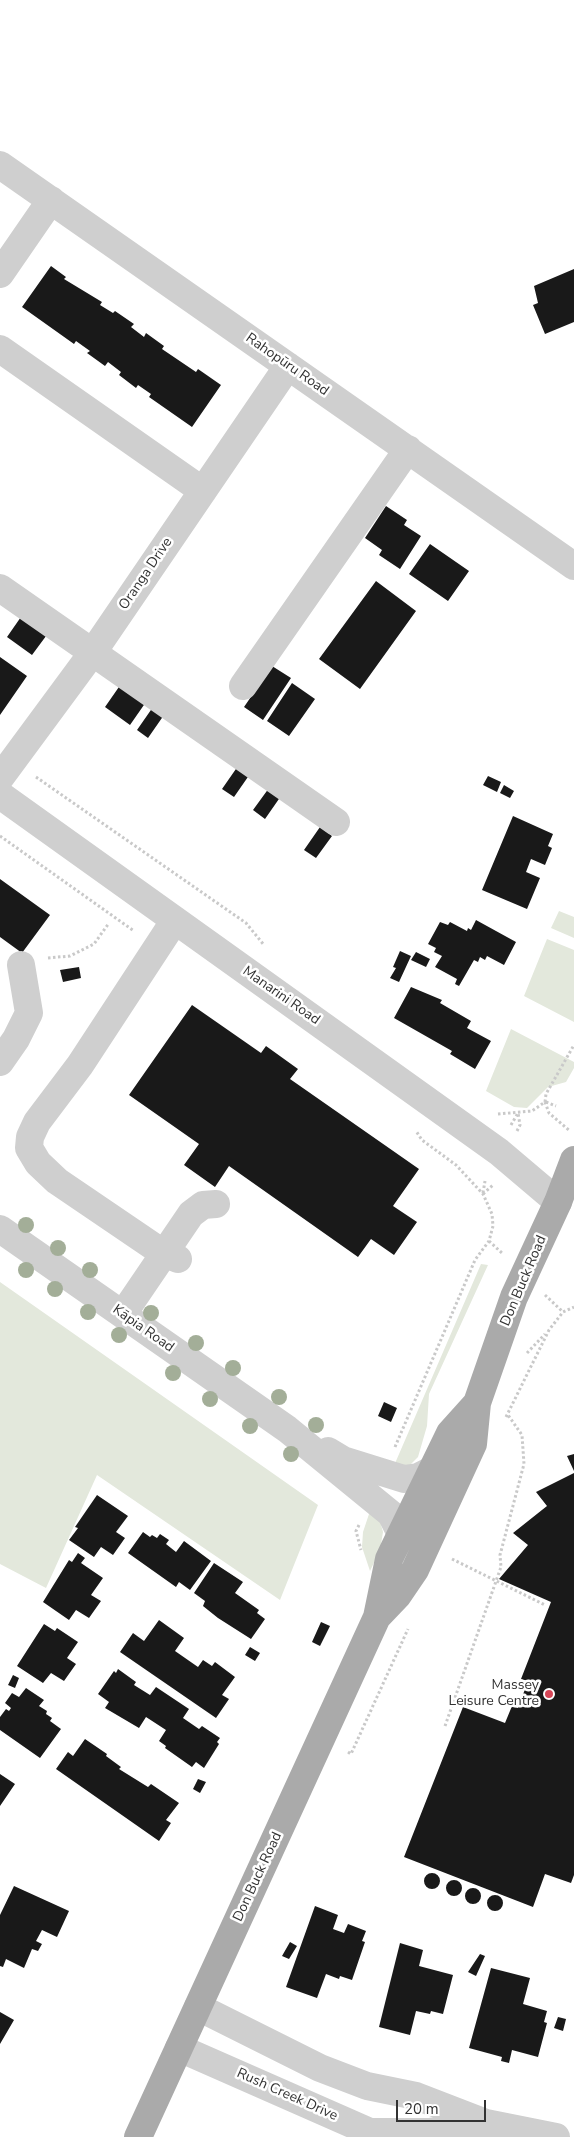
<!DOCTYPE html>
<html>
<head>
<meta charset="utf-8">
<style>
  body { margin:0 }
  #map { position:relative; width:574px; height:2137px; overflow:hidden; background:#fff; font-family:"Nunito Sans",sans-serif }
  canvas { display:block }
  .scale { position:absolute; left:396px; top:2100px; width:90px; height:22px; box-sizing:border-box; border:2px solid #323232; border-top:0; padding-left:6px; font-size:15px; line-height:18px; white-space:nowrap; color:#323232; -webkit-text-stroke:4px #fff; paint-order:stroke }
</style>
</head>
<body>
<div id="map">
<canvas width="574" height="2137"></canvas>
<div class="scale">20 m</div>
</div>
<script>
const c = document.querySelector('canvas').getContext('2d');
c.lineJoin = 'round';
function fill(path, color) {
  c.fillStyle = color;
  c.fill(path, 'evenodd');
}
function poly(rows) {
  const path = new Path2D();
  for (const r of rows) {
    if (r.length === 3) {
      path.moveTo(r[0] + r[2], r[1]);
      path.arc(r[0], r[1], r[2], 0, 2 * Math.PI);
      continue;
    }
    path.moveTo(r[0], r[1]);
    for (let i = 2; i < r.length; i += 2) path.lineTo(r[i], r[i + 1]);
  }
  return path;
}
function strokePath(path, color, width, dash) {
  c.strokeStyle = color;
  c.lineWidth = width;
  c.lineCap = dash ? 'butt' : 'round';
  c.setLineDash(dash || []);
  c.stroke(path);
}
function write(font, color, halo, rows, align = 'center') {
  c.font = font + ' "Nunito Sans",sans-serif';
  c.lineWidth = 5;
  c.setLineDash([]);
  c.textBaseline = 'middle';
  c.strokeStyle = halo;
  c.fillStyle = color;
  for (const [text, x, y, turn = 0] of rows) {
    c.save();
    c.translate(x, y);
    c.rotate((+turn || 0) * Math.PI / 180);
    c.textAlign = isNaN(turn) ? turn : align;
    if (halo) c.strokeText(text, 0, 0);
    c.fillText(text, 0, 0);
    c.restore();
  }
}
const green = poly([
  [559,911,574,917,574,938,551,928],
  [547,939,574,950,574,1022,524,996],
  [511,1029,574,1062,574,1068,566,1082,548,1087,527,1108,514,1107,486,1091],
  [481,1264,488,1265,429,1394,427,1426,418,1457,410,1465,393,1468],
  [0,1282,318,1505,280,1600,97,1475,46,1588,0,1564],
  [370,1511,380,1521,383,1532,380,1550,370,1571,362,1547,363,1532]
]);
const building = poly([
  [51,266,66,277,64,279,102,302,100,305,113,313,115,311,134,324,131,327,144,337,146,333,164,346,162,349,196,372,198,369,221,385,192,427,149,397,151,394,138,385,136,388,119,375,121,372,108,362,105,366,87,353,90,351,76,341,74,344,22,307],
  [574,269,574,322,545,334,533,305,538,303,534,286],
  [386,506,407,520,404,525,421,536,400,569,379,555,382,550,365,538],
  [430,544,469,571,448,601,409,574],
  [376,581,416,611,360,689,319,659],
  [23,614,49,632,32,655,7,637],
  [0,657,27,676,0,715],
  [272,666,291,678,263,720,244,707],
  [292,683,315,699,289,736,267,721],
  [121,684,146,702,130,725,105,707],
  [153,707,164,715,148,738,137,730],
  [238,766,250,774,234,797,222,789],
  [488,776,501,782,497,792,483,785],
  [504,785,514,791,510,798,500,793],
  [269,788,281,796,265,819,253,810],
  [513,816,553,834,548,846,552,848,545,865,531,859,526,872,540,878,527,909,482,890],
  [320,827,332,836,316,858,304,850],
  [0,879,50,915,22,953,0,937],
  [476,920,516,942,504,965,487,956,485,960,480,957,478,962,474,960,459,986,455,984,457,979,435,967,442,956,434,952,436,948,428,944,440,922,448,925,450,922,467,931,468,928,471,930],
  [400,951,411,956,399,982,390,978,396,968,393,967],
  [416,952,430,959,426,967,411,960],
  [79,967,81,978,63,982,60,970],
  [411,987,442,1000,440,1003,471,1021,467,1028,491,1041,475,1069,450,1054,452,1051,394,1018],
  [192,1005,261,1053,266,1046,298,1069,290,1079,419,1169,393,1206,417,1222,394,1255,371,1239,358,1257,229,1166,215,1187,184,1165,199,1144,129,1095],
  [384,1402,397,1408,391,1422,378,1416],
  [574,1454,574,1471,567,1456],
  [574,1473,574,1875,571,1883,545,1874,533,1907,404,1857,463,1707,505,1723,512,1706,518,1708,528,1681,521,1679,551,1602,499,1579,528,1545,513,1533,547,1506,536,1492],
  [97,1495,128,1516,116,1532,125,1538,113,1555,101,1547,94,1557,69,1540,78,1528,75,1527],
  [143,1532,150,1537,152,1535,157,1538,160,1534,169,1540,166,1544,176,1552,184,1541,211,1561,190,1590,179,1582,176,1587,128,1553],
  [78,1553,85,1558,81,1563,103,1578,91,1595,101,1601,89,1618,76,1610,69,1620,43,1602,69,1560,72,1562],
  [214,1563,243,1582,235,1593,259,1610,257,1613,265,1619,251,1639,218,1618,203,1606,205,1601,194,1593],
  [159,1620,184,1638,175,1651,198,1667,203,1660,212,1666,215,1662,235,1677,222,1695,229,1699,216,1718,120,1652,133,1633,144,1641],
  [321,1622,330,1626,320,1646,312,1642],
  [44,1624,55,1631,57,1628,78,1642,67,1658,76,1664,64,1681,51,1673,43,1683,17,1666],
  [250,1647,260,1653,255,1661,245,1655],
  [118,1669,136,1682,134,1685,150,1695,156,1687,189,1709,183,1718,199,1729,202,1726,220,1738,217,1742,219,1744,204,1768,196,1762,192,1767,165,1748,166,1746,159,1741,166,1730,146,1717,139,1728,105,1708,109,1702,98,1694,114,1671,116,1673],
  [13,1675,19,1678,15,1688,8,1685],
  [26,1688,44,1700,39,1706,47,1711,46,1714,52,1718,50,1721,61,1729,40,1758,0,1730,0,1717,6,1709,9,1711,11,1708,5,1703,12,1693,19,1697],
  [85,1739,107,1754,106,1756,121,1767,119,1769,148,1787,151,1784,179,1803,166,1820,171,1823,159,1841,56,1769,68,1752,73,1756],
  [0,1774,15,1784,0,1806],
  [198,1779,206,1782,200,1793,193,1789],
  [432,1881,8],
  [454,1888,8],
  [14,1886,69,1911,57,1937,42,1930,36,1941,42,1944,38,1951,32,1949,24,1968,6,1959,3,1967,0,1966,0,1915],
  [473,1896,8],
  [495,1903,8],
  [315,1906,338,1915,333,1929,344,1933,348,1924,366,1931,362,1941,365,1942,352,1980,340,1976,339,1979,326,1974,317,1998,286,1987],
  [290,1942,297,1946,289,1959,282,1956],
  [400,1943,423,1950,419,1966,453,1975,443,2014,431,2011,430,2014,416,2011,410,2035,379,2027],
  [480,1954,485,1956,476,1976,468,1972],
  [491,1968,530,1978,523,2004,547,2011,544,2022,547,2023,538,2057,512,2050,509,2063,501,2061,502,2057,469,2048],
  [0,2012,14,2020,0,2044],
  [558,2017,566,2019,563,2031,554,2028]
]);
const path = poly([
  [36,777,246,923,264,945],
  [0,836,134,931],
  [48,958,70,956,94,944,109,923],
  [545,1102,549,1113,570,1131],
  [546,1102,556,1106],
  [498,1114,532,1111,545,1102,546,1094,574,1045],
  [511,1125,518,1113],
  [517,1131,520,1125,518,1113],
  [483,1193,485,1181],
  [483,1194,493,1185],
  [489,1241,503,1254],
  [545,1295,563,1312],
  [527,1353,545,1334],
  [506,1417,549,1330,563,1312,574,1307],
  [395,1447,475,1260,489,1241,493,1226,492,1214,483,1194,456,1165,422,1140,416,1131],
  [359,1525,356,1531,361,1550],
  [452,1559,545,1605],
  [445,1726,501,1567,500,1555,524,1464,522,1435,508,1415],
  [348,1752,351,1754,408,1629]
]);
const minor = poly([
  [0,165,574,566],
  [0,274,51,200],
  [0,349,203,491],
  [0,588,336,822],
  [243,686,408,449],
  [0,778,93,652,288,366],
  [0,795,499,1152,558,1202],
  [175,920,80,1065,37,1122,30,1137,29,1148,38,1163,57,1181,163,1253,178,1259],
  [0,1062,16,1039,29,1013,21,965],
  [0,1229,287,1429,391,1514,401,1534],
  [123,1314,191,1214,203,1205,216,1204],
  [328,1451,343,1460,404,1479,418,1477,430,1471],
  [198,2007,320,2068,367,2086,416,2096,486,2123,556,2137],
  [179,2048,370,2132,429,2132,486,2123]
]);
const major = poly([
  [377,1617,398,1595,415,1570,473,1444,477,1403,514,1297,558,1202,574,1160],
  [138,2137,377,1617,389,1559,401,1534,450,1433,477,1403]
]);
const trees = [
  [26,1225],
  [58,1248],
  [26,1270],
  [90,1270],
  [55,1289],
  [88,1312],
  [151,1313],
  [119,1335],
  [196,1343],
  [233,1368],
  [173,1373],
  [279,1397],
  [210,1399],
  [316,1425],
  [250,1426],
  [291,1454]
];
const markers = [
  [549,1694,5,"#d74657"]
];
const streetNames = [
  ["Rahopūru Road",287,365,35],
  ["Oranga Drive",146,574,-56],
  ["Manarini Road",281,996,35],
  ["Don Buck Road",524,1281,-67],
  ["Kāpia Road",143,1329,35],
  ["Don Buck Road",258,1877,-65],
  ["Rush Creek Drive",287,2095,24]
];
const poiNames = [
  ["Massey",539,1686],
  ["Leisure Centre",539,1702]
];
fill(green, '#e3e8dc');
fill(building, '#191919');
strokePath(path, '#c9c9c9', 3, [2.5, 2.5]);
strokePath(minor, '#cfcfcf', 28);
strokePath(major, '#aaa', 28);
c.fillStyle = '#a3ae98';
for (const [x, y] of trees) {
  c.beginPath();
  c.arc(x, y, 8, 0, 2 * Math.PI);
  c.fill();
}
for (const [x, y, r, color] of markers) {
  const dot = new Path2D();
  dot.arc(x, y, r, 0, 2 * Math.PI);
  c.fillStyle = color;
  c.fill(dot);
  strokePath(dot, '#fff', 2);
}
write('14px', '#323232', '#fff', streetNames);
write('14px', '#323232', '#fff', poiNames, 'right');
</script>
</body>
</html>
